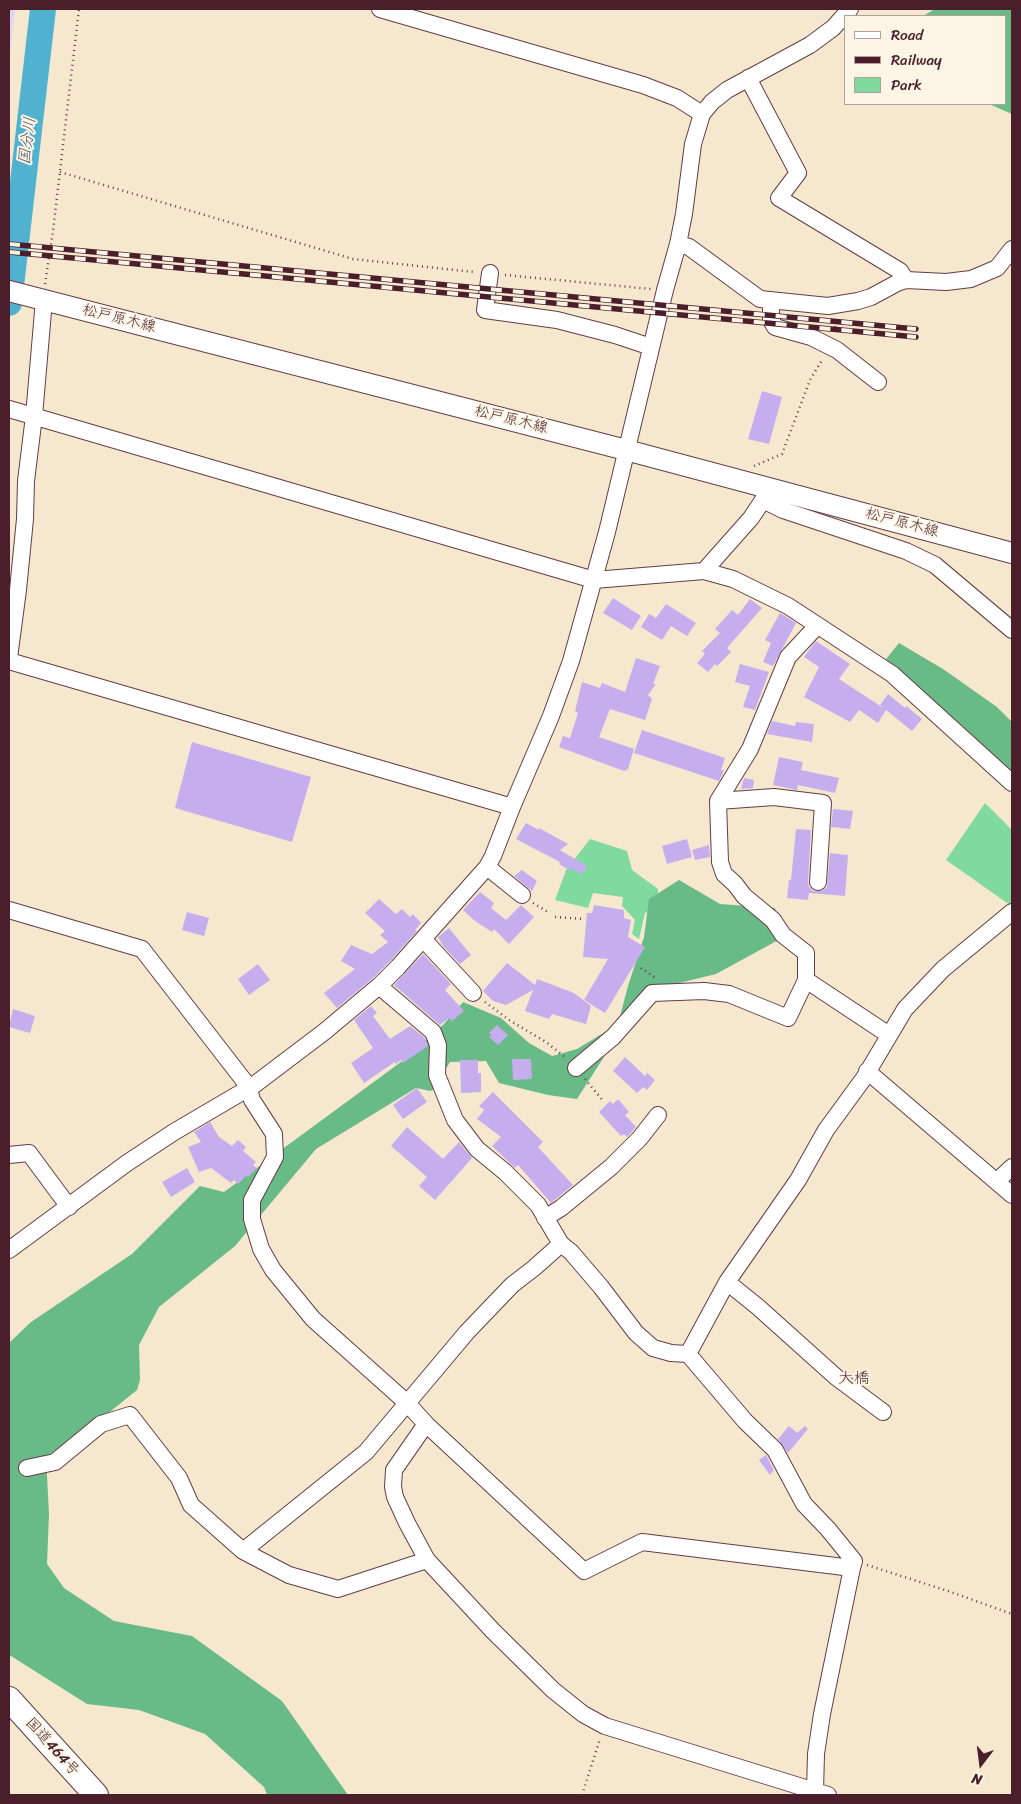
<!DOCTYPE html>
<html>
<head>
<meta charset="utf-8">
<style>
  body { margin:0 }
  #map { position:relative; width:1021px; height:1804px; overflow:hidden; background:#f6e8cf; font-family:Sriracha,sans-serif }
  canvas { display:block }
  .frame { position:absolute; inset:0; border:10px solid #4a1f2b; pointer-events:none }
  .legend { position:absolute; left:844px; top:15px; width:162px; height:90px; box-sizing:border-box; background:#fcf5e5; border:1px solid #b59f9b; margin:0; padding:6px 9px; list-style:none; font-size:15px; color:#4a1f2b }
  .legend li { display:flex; align-items:center; gap:10px; height:25px }
  .legend b { width:25px; border:1px solid #b59f9b }
  .north { position:absolute; left:956px; top:1739px; width:50px; height:50px; -webkit-text-stroke:4px #fcf5e5; paint-order:stroke; rotate:195deg; font-size:14px; font-weight:700; line-height:20px; text-align:center; color:#4a1f2b }
  .north::after { content:''; display:block; margin:auto; width:18px; height:22px; background:#4a1f2b; clip-path:polygon(50% 0,100% 100%,50% 72%,0 100%) }
</style>
</head>
<body>
<div id="map">
<canvas width="1021" height="1804"></canvas>
<div class="frame"></div>
<ul class="legend">
<li><b style="height:6px;background:#fff"></b>Road</li>
<li><b style="height:6px;background:#4a1f2b"></b>Railway</li>
<li><b style="height:14px;background:#80daa0"></b>Park</li>
</ul>
<div class="north">N</div>
</div>
<script>
const c = document.querySelector('canvas').getContext('2d');
c.lineJoin = 'round';
function fill(path, color) {
  c.fillStyle = color;
  c.fill(path, 'evenodd');
}
function poly(rows) {
  const path = new Path2D();
  for (const r of rows) {
    path.moveTo(r[0], r[1]);
    for (let i = 2; i < r.length; i += 2) path.lineTo(r[i], r[i + 1]);
  }
  return path;
}
function strokePath(path, color, width, dash) {
  c.strokeStyle = color;
  c.lineWidth = width;
  c.lineCap = dash ? 'butt' : 'round';
  c.setLineDash(dash || []);
  c.stroke(path);
}
function write(font, color, halo, rows, align = 'center') {
  c.font = font + ' Sriracha,"Klee One",sans-serif';
  c.lineWidth = 4;
  c.setLineDash([]);
  c.textBaseline = 'middle';
  c.strokeStyle = halo;
  c.fillStyle = color;
  for (const [text, x, y, turn = 0] of rows) {
    c.save();
    c.translate(x, y);
    c.rotate((+turn || 0) * Math.PI / 180);
    c.textAlign = isNaN(turn) ? turn : align;
    if (halo) c.strokeText(text, 0, 0);
    c.fillText(text, 0, 0);
    c.restore();
  }
}
const built = poly([
  [9,9,15,9,9,63]
]);
const green = poly([
  [985,803,1012,830,1012,903,1010,905,946,860],
  [590,839,627,851,632,870,658,889,658,909,645,913,639,939,632,934,635,920,622,906,623,897,593,893,588,908,555,900,566,870]
]);
const forest = poly([
  [935,9,1012,9,1012,114,989,104,1005,104,1005,16,923,16],
  [899,643,943,669,997,707,1012,722,1012,778,886,659],
  [679,880,720,904,775,908,782,938,716,974,646,991,577,1099,548,1095,499,1083,486,1061,450,1062,442,1075,438,1088,430,1091,416,1088,316,1149,235,1246,159,1307,139,1345,140,1380,137,1390,111,1411,46,1457,49,1514,47,1564,64,1588,114,1621,192,1636,282,1701,348,1795,267,1795,264,1787,205,1734,139,1710,87,1704,11,1656,9,1657,9,1343,31,1322,132,1254,200,1186,224,1192,405,1059,443,1025,463,1002,501,1018,529,1043,552,1056,577,1049,618,1024,628,986,644,937,649,899]
]);
const river = poly([
  [9,303,43,9]
]);
const building = poly([
  [762,391,782,397,769,444,748,439],
  [613,598,641,616,632,630,603,613],
  [750,599,762,608,727,648,731,652,717,666,715,664,708,672,697,663,705,654,702,651,720,633,715,629,732,610,738,615],
  [666,604,696,623,687,636,671,626,662,640,641,627,649,614,656,618],
  [780,613,796,623,773,666,763,662,771,643,765,640],
  [816,641,850,664,839,679,885,709,880,705,888,694,905,708,906,706,922,719,912,731,886,710,878,723,859,710,850,722,804,697,819,667,804,657],
  [636,658,660,666,653,684,656,684,648,695,652,699,645,720,610,709,599,737,634,749,628,769,624,771,559,747,563,736,570,738,578,713,575,711,582,682,600,688,602,683,625,692],
  [740,664,769,672,755,710,743,707,750,686,735,682],
  [772,721,795,726,796,722,814,724,812,742,767,734],
  [642,730,725,758,721,770,724,770,722,775,719,781,634,753],
  [192,742,311,777,292,842,175,808],
  [779,757,803,762,801,770,839,778,835,793,798,785,797,790,773,785],
  [744,778,754,780,753,788,741,789],
  [833,809,853,811,850,829,831,827],
  [526,823,539,830,539,828,568,844,560,850,587,866,582,874,570,868,569,870,559,864,560,862,516,839],
  [796,829,811,830,808,881,809,887,813,891,822,891,827,887,830,853,848,855,845,896,809,893,808,900,787,898,789,880,791,880],
  [687,839,692,857,667,864,662,846],
  [709,845,710,857,695,860,692,850],
  [522,870,537,881,532,891,514,876],
  [480,892,494,903,491,908,506,920,521,905,534,917,509,944,494,929,492,932,475,921,463,910],
  [379,899,396,914,402,909,410,917,413,914,421,923,415,930,417,931,391,960,372,979,337,1008,324,993,355,969,341,961,351,945,372,954,388,942,380,935,385,931,365,913],
  [594,905,624,910,624,918,631,920,628,937,645,947,605,1013,584,1000,608,959,583,957,587,913,592,913],
  [187,912,209,918,204,936,182,930],
  [449,928,471,955,460,964,443,946,438,937],
  [423,954,451,984,445,990,464,1011,452,1021,449,1018,440,1025,394,985],
  [507,963,535,985,537,979,574,993,591,1006,586,1024,552,1014,549,1019,525,1011,533,990,506,1005,493,1001,483,991],
  [258,964,270,980,249,995,238,979],
  [371,1006,377,1013,373,1016,390,1039,410,1026,425,1038,428,1046,403,1063,401,1060,396,1064,395,1062,364,1083,351,1063,373,1048,354,1020],
  [13,1009,35,1016,30,1033,9,1027],
  [497,1025,508,1035,498,1045,489,1037,491,1035,489,1033],
  [625,1057,645,1076,647,1073,655,1080,647,1090,643,1087,637,1093,613,1071],
  [512,1059,531,1059,532,1079,513,1080],
  [460,1060,478,1060,478,1073,481,1073,481,1092,461,1093],
  [417,1088,427,1102,403,1119,393,1105],
  [493,1092,543,1142,538,1147,573,1185,551,1203,518,1165,515,1168,492,1146,501,1137,477,1119,484,1110,479,1106],
  [618,1099,629,1112,625,1115,636,1127,627,1137,624,1134,621,1136,599,1112,610,1101,613,1104],
  [210,1122,219,1137,232,1146,238,1140,246,1147,243,1151,256,1162,253,1165,257,1168,248,1177,246,1176,238,1184,234,1180,231,1183,211,1168,199,1172,188,1147,201,1142,194,1132],
  [407,1127,443,1159,459,1142,472,1158,435,1200,419,1186,427,1177,391,1146],
  [187,1168,195,1182,171,1197,162,1182],
  [789,1426,797,1433,805,1426,808,1429,788,1453,778,1439],
  [766,1455,774,1470,770,1475,759,1460]
]);
const path = poly([
  [9,157,9,161],
  [60,172,353,259,474,272],
  [505,275,651,289],
  [45,284,53,231,79,9],
  [834,332,837,320],
  [754,466,782,454,810,380,822,360],
  [533,903,548,912],
  [555,917,585,919],
  [641,968,656,978],
  [485,1002,509,1020,546,1042,566,1058],
  [585,1079,604,1102],
  [867,1565,948,1591,1012,1614],
  [582,1795,600,1739]
]);
const minor = poly([
  [380,9,643,85,677,98,702,114],
  [748,78,798,173,779,198,900,271,906,280],
  [678,244,689,247,760,299,828,306,858,301,871,297,897,283,906,280,946,282,971,279,997,268,1012,249],
  [490,273,485,310,557,320,615,335,651,347],
  [771,300,771,320,775,327,811,337,837,350,878,382],
  [9,409,594,580,704,571,733,579,788,606,892,674,1012,783],
  [767,487,763,500,783,510,906,551,935,565,1012,630],
  [704,571,751,518,763,500],
  [9,658,18,590,25,519,26,481,34,416,44,300],
  [9,661,512,807],
  [718,801,774,797,823,803,818,882],
  [487,867,522,895],
  [9,910,142,949,245,1082,249,1089,252,1100,274,1134,275,1157,252,1200,252,1219,261,1249,273,1270,313,1319,406,1402,426,1424,584,1571,642,1542,852,1568,822,1714,816,1754,815,1791,828,1795],
  [423,939,473,993],
  [806,980,806,953,783,935,773,920,744,896,735,884,724,874,720,862,718,801,750,749,788,657,817,626],
  [379,986,433,1032,438,1045,437,1075,455,1120,477,1149,505,1172,538,1205,561,1244,571,1252,601,1287,636,1333,653,1348,671,1353,688,1354,745,1421,775,1450,804,1504,828,1529,854,1561,852,1568],
  [576,1068,613,1037,652,993,704,991,729,994,788,1018,806,980,889,1035],
  [867,1071,1012,1195],
  [9,1155,29,1153,69,1207],
  [997,1181,1012,1167],
  [545,1218,561,1208,611,1167,640,1138,658,1115],
  [9,1250,127,1163,174,1132,254,1085,324,1032,379,986,398,967,487,867,493,856,512,807,551,716,571,661,607,532,665,290,678,244,684,214,693,144,702,114,712,102,727,90,810,45,833,28,850,9],
  [688,1354,727,1282],
  [883,1412,836,1377,758,1307,727,1282,798,1180,826,1130,864,1078,905,1009,943,969,1012,912],
  [426,1424,394,1470,393,1487,395,1497,407,1523,427,1560,493,1631,553,1690,583,1714,605,1726,815,1791],
  [27,1468,55,1462,101,1424,130,1415,179,1478,191,1505,243,1551,289,1575,338,1589,427,1560],
  [243,1551,366,1452,467,1332,512,1285,534,1268,561,1244]
]);
const major = poly([
  [9,291,626,450,1012,553]
]);
const highway = poly([
  [9,1699,96,1795]
]);
const rail = poly([
  [9,244,916,329],
  [9,252,916,337]
]);
const streetNames = [
  ["松戸原木線",119,319,14],
  ["松戸原木線",511,420,14],
  ["松戸原木線",902,523,15],
  ["国道464号",52,1747,48]
];
const waterNames = [
  ["国分川",28,141,-83]
];
const neighbourhoodNames = [
  ["大橋",854,1379]
];
fill(built, '#e3d3f2');
fill(green, '#80daa0');
fill(forest, '#68ba86');
strokePath(river, '#51b2d0', 26);
fill(building, '#c6aeee');
strokePath(minor, '#643d44', 18);
strokePath(major, '#643d44', 22);
strokePath(highway, '#643d44', 26);
strokePath(path, '#643d44', 2.5, [1, 4]);
strokePath(minor, '#fff', 16);
strokePath(major, '#fff', 20);
strokePath(highway, '#fff', 24);
strokePath(rail, '#4a1f2b', 5.5);
strokePath(rail, '#fcf5e5', 4, [11]);
write('15px', '#4a1f2b', '#fcf5e5', streetNames);
write('italic 16px', '#4c5265', '#fcf5e5', waterNames);
write('16px', '#4a1f2b', '#fcf5e5', neighbourhoodNames);
</script>
</body>
</html>
